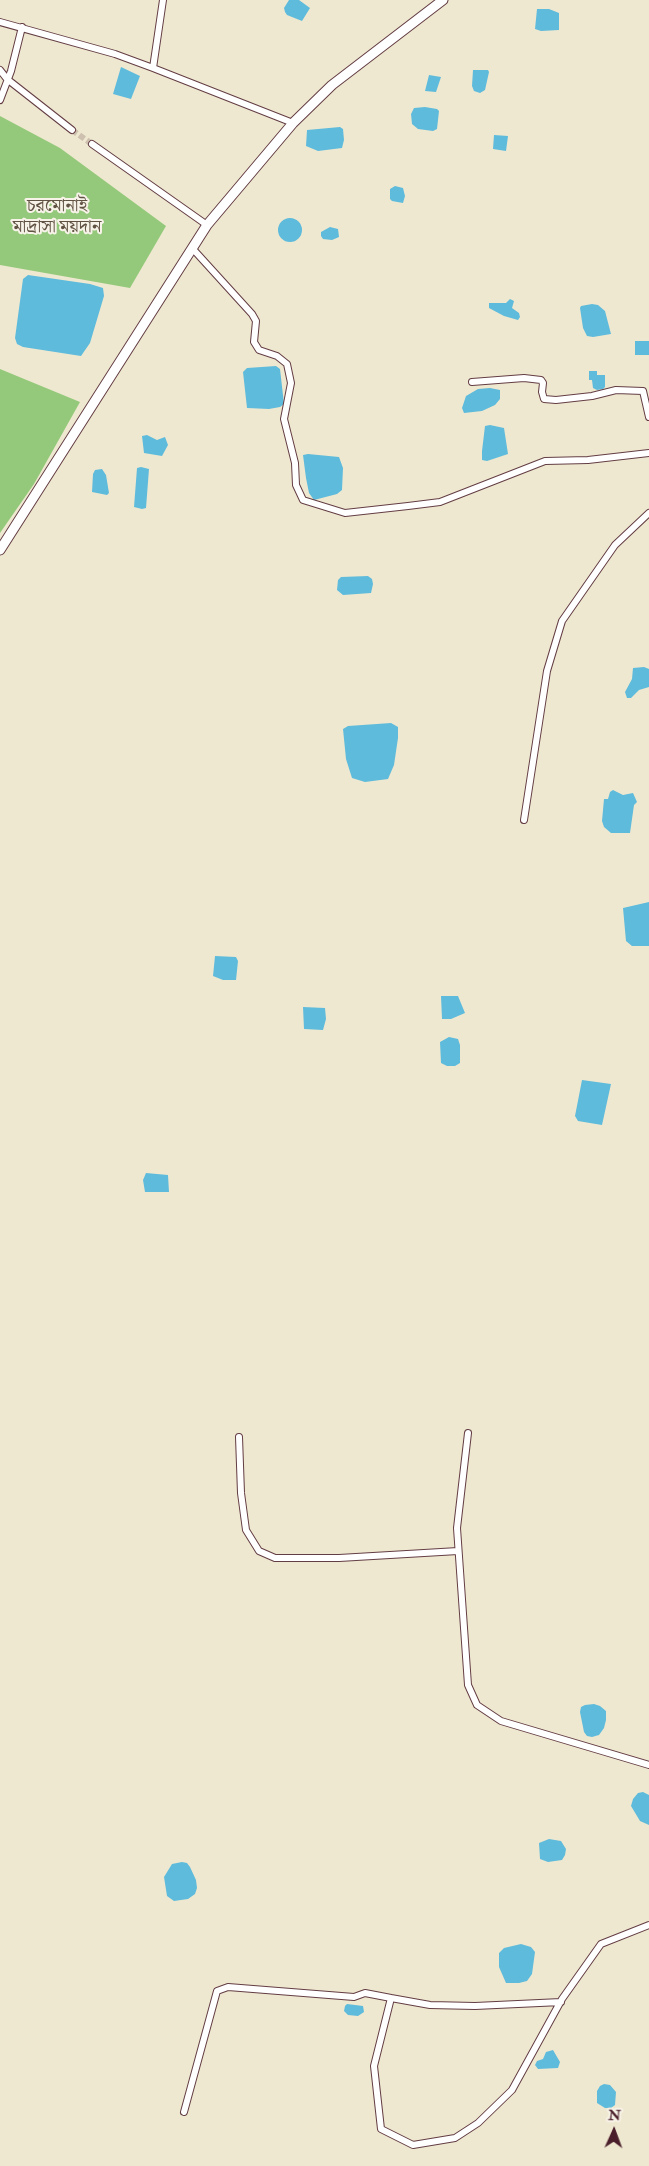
<!DOCTYPE html>
<html>
<head>
<meta charset="utf-8">
<style>
  body { margin:0 }
  #map { position:relative; width:649px; height:2166px; overflow:hidden; background:#efe8d0; font-family:"IM FELL Double Pica",serif }
  canvas { display:block }
  .north { position:absolute; left:589px; top:2106px; width:50px; height:50px; -webkit-text-stroke:4px #f7f3e8; paint-order:stroke; rotate:2deg; font-size:14px; font-weight:700; line-height:20px; text-align:center; color:#4a1f2b }
  .north::after { content:''; display:block; margin:auto; width:18px; height:22px; background:#4a1f2b; clip-path:polygon(50% 0,100% 100%,50% 72%,0 100%) }
</style>
</head>
<body>
<div id="map">
<canvas width="649" height="2166"></canvas>
<div class="north">N</div>
</div>
<script>
const c = document.querySelector('canvas').getContext('2d');
c.lineJoin = 'round';
function fill(path, color) {
  c.fillStyle = color;
  c.fill(path, 'evenodd');
}
function poly(rows) {
  const path = new Path2D();
  for (const r of rows) {
    if (r.length === 3) {
      path.moveTo(r[0] + r[2], r[1]);
      path.arc(r[0], r[1], r[2], 0, 2 * Math.PI);
      continue;
    }
    path.moveTo(r[0], r[1]);
    for (let i = 2; i < r.length; i += 2) path.lineTo(r[i], r[i + 1]);
  }
  return path;
}
function strokePath(path, color, width, dash) {
  c.strokeStyle = color;
  c.lineWidth = width;
  c.lineCap = dash ? 'butt' : 'round';
  c.setLineDash(dash || []);
  c.stroke(path);
}
function write(font, color, halo, rows, align = 'center') {
  c.font = font + ' "IM FELL Double Pica","Noto Serif Bengali",serif';
  c.lineWidth = 4;
  c.setLineDash([]);
  c.textBaseline = 'middle';
  c.strokeStyle = halo;
  c.fillStyle = color;
  for (const [text, x, y, turn = 0] of rows) {
    c.save();
    c.translate(x, y);
    c.rotate((+turn || 0) * Math.PI / 180);
    c.textAlign = isNaN(turn) ? turn : align;
    if (halo) c.strokeText(text, 0, 0);
    c.fillText(text, 0, 0);
    c.restore();
  }
}
const green = poly([
  [0,116,60,148,166,226,130,288,0,265],
  [0,369,80,402,34,484,0,533]
]);
const water = poly([
  [289,0,299,0,310,8,302,21,287,15,285,12,284,8],
  [537,9,549,9,559,13,559,30,541,31,535,29],
  [121,67,140,76,131,99,113,94],
  [473,70,488,70,489,72,485,90,480,93,474,91,472,86],
  [429,75,441,77,436,92,425,91],
  [425,107,437,109,439,111,437,129,433,131,418,129,412,124,411,114,414,108],
  [340,127,343,129,344,140,342,148,318,151,306,146,307,130],
  [494,135,508,136,506,151,493,149],
  [395,186,403,188,405,196,403,203,392,201,390,199,390,189],
  [290,230,12],
  [330,227,338,229,339,237,332,240,323,239,321,236,321,232],
  [28,275,90,284,103,288,104,296,90,343,81,356,23,347,17,344,15,338,23,279],
  [510,299,514,301,512,308,519,313,520,317,518,320,504,316,489,308,489,303,506,303],
  [592,304,598,305,605,311,611,334,593,337,587,336,583,328,580,308,581,306],
  [635,341,649,341,649,355,635,355],
  [276,366,280,369,284,404,280,407,269,409,247,408,243,372,247,368],
  [589,371,597,371,597,375,605,375,605,387,603,389,597,390,593,388,592,380,589,380],
  [490,388,500,390,500,399,495,405,482,411,464,413,462,408,466,396,478,389],
  [490,425,504,428,508,454,487,461,482,460,482,451,485,426],
  [147,435,157,440,165,437,168,445,162,456,144,453,142,436],
  [308,454,339,457,343,468,342,490,337,494,314,500,309,493,306,478,303,455],
  [141,467,149,469,146,508,142,509,134,507,137,468],
  [102,469,106,475,109,493,107,495,92,492,93,474,95,470],
  [368,576,372,579,373,584,371,593,343,595,337,590,338,580,341,577],
  [644,667,649,669,649,687,639,690,631,698,627,698,625,692,632,679,633,668],
  [391,723,398,727,398,738,394,765,388,779,365,782,352,778,346,759,343,729,348,726],
  [613,790,623,795,633,793,637,802,634,805,630,833,611,833,604,827,602,821,604,799,608,799,610,792],
  [649,902,649,946,632,946,626,941,623,908],
  [215,956,236,957,238,961,236,980,223,980,213,976],
  [441,996,458,996,465,1013,451,1019,442,1019],
  [303,1007,325,1008,326,1019,323,1030,304,1029],
  [449,1037,458,1039,460,1045,460,1063,455,1066,447,1066,441,1063,440,1042],
  [582,1080,611,1084,602,1125,578,1121,575,1116],
  [146,1173,168,1175,169,1192,145,1192,143,1180],
  [594,1704,600,1706,606,1711,606,1720,604,1728,599,1735,592,1737,587,1736,584,1732,580,1712,581,1707,585,1705],
  [643,1792,649,1795,649,1825,640,1821,631,1806,633,1799,638,1793],
  [549,1839,561,1841,566,1849,565,1855,562,1860,548,1862,540,1859,539,1843],
  [182,1862,187,1863,190,1867,196,1880,197,1888,195,1894,188,1899,174,1901,167,1896,164,1877,172,1864],
  [521,1944,531,1947,535,1952,532,1974,527,1981,519,1983,506,1983,499,1967,499,1953,504,1948],
  [347,2004,363,2006,364,2012,358,2016,348,2015,344,2011,345,2006],
  [553,2050,560,2062,558,2068,538,2069,535,2065,537,2061,543,2059,546,2052],
  [604,2084,610,2085,616,2092,615,2105,611,2108,605,2108,597,2103,597,2091,600,2086]
]);
const minorTunnel = poly([
  [72,130,92,144]
]);
const minor = poly([
  [163,0,153,68,293,123],
  [0,22,115,54,153,68],
  [0,70,7,79,72,130],
  [0,100,11,71,22,27],
  [92,144,207,225],
  [192,248,252,314,256,321,254,342,259,350,277,356,287,364,291,383,284,419,295,463,296,485,303,500,345,513,408,506,440,502,545,461,588,460,649,453],
  [472,382,524,378,541,380,543,383,542,392,544,399,556,400,592,396,616,390,643,391,649,417],
  [524,820,547,671,562,621,615,545,649,513],
  [468,1433,457,1528,468,1685,477,1705,501,1721,649,1765],
  [239,1437,241,1493,246,1530,259,1551,275,1558,339,1558,458,1551],
  [391,1998,430,2005,475,2006,561,2002],
  [184,2112,217,1991,228,1987,354,1997,365,1993,391,1998,374,2066,381,2129,413,2145,455,2138,478,2123,512,2090,562,1999,601,1944,649,1925]
]);
const secondary = poly([
  [0,550,207,225,293,123,332,85,443,0]
]);
const parkNames = [
  ["চরমোনাই",57,207],
  ["মাদ্রাসা ময়দান",57,228]
];
fill(green, '#94c97b');
fill(water, '#5ebbdc');
strokePath(minorTunnel, '#cec0af', 6, [6, 3]);
strokePath(minor, '#633d44', 8);
strokePath(secondary, '#633d44', 11);
strokePath(minor, '#fff', 6);
strokePath(secondary, '#fff', 9);
write('18px', '#605243', '#f7f3e8', parkNames);
</script>
</body>
</html>
